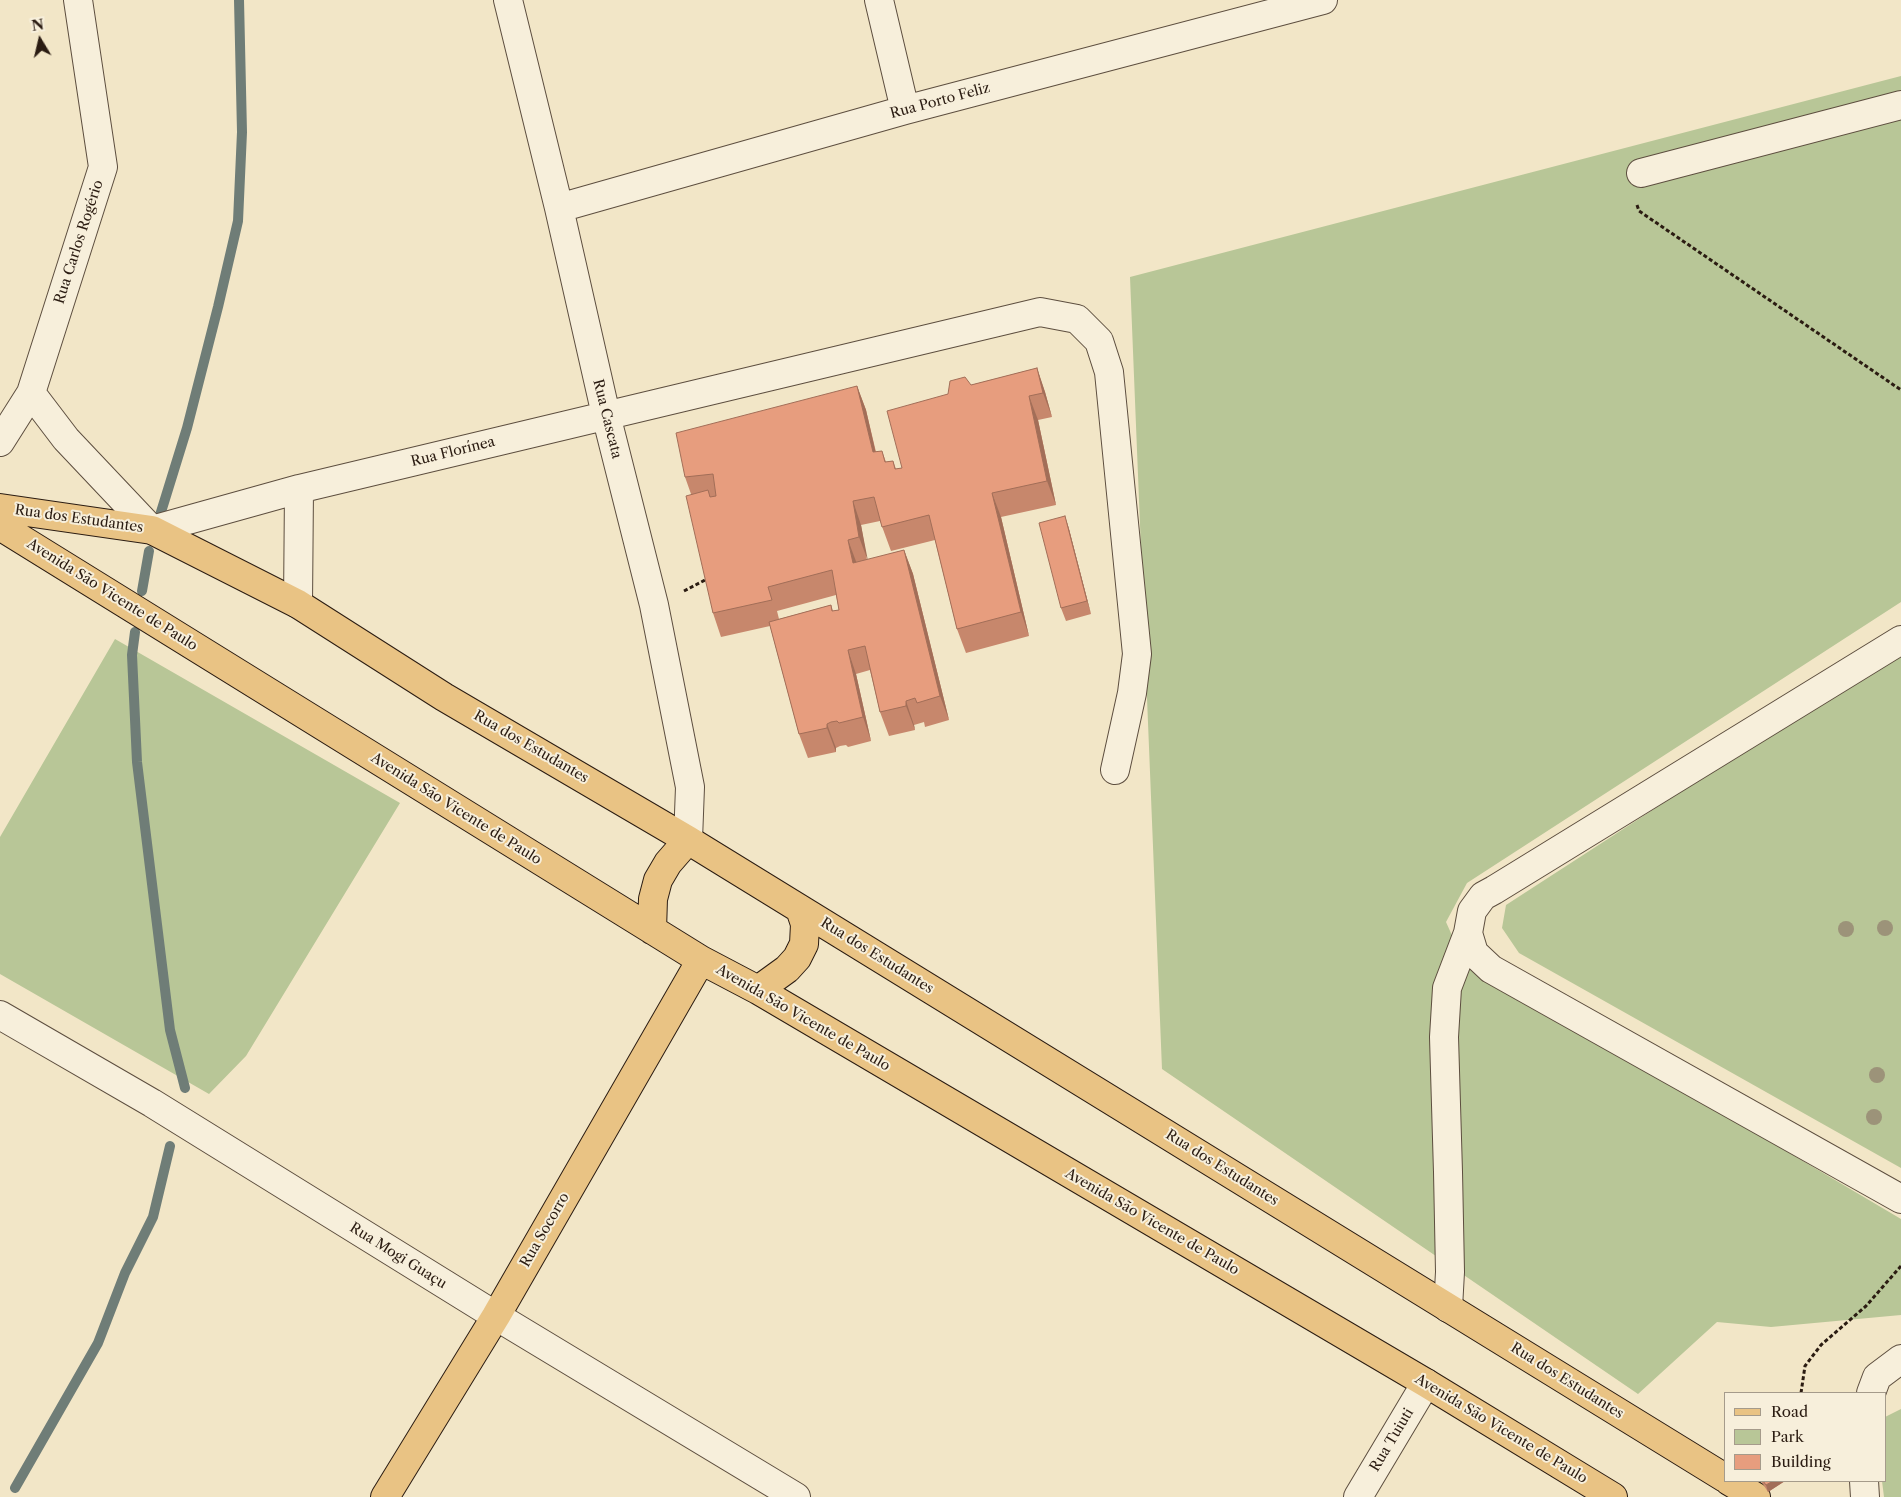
<!DOCTYPE html>
<html>
<head>
<meta charset="utf-8">
<style>
  body { margin:0 }
  #map { position:relative; width:1901px; height:1497px; overflow:hidden; background:#f2e6c7; font-family:"Libre Caslon Text",serif }
  canvas { display:block }
  .legend { position:absolute; left:1724px; top:1392px; width:162px; height:90px; box-sizing:border-box; background:#f7efdb; border:1px solid #a59b8b; margin:0; padding:6px 9px; list-style:none; font-size:15px; color:#2b1c12 }
  .legend li { display:flex; align-items:center; gap:10px; height:25px }
  .legend b { width:25px; border:1px solid #a59b8b }
  .north { position:absolute; left:15px; top:15px; width:50px; height:50px; -webkit-text-stroke:4px #f7efdb; paint-order:stroke; rotate:351deg; font-size:14px; font-weight:700; line-height:20px; text-align:center; color:#2b1c12 }
  .north::after { content:''; display:block; margin:auto; width:18px; height:22px; background:#2b1c12; clip-path:polygon(50% 0,100% 100%,50% 72%,0 100%) }
</style>
</head>
<body>
<div id="map">
<canvas width="1901" height="1497"></canvas>
<ul class="legend">
<li><b style="height:6px;background:#e9c384"></b>Road</li>
<li><b style="height:14px;background:#b8c697"></b>Park</li>
<li><b style="height:14px;background:#e79d7e"></b>Building</li>
</ul>
<div class="north">N</div>
</div>
<script>
const c = document.querySelector('canvas').getContext('2d');
c.lineJoin = 'round';
function fill(path, color) {
  c.fillStyle = color;
  c.fill(path, 'evenodd');
}
function poly(rows) {
  const path = new Path2D();
  for (const r of rows) {
    path.moveTo(r[0], r[1]);
    for (let i = 2; i < r.length; i += 2) path.lineTo(r[i], r[i + 1]);
  }
  return path;
}
function strokePath(path, color, width, dash) {
  c.strokeStyle = color;
  c.lineWidth = width;
  c.lineCap = dash ? 'butt' : 'round';
  c.setLineDash(dash || []);
  c.stroke(path);
}
function write(font, color, halo, rows, align = 'center') {
  c.font = font + ' "Libre Caslon Text",serif';
  c.lineWidth = 4;
  c.setLineDash([]);
  c.textBaseline = 'middle';
  c.strokeStyle = halo;
  c.fillStyle = color;
  for (const [text, x, y, turn = 0] of rows) {
    c.save();
    c.translate(x, y);
    c.rotate((+turn || 0) * Math.PI / 180);
    c.textAlign = isNaN(turn) ? turn : align;
    if (halo) c.strokeText(text, 0, 0);
    c.fillText(text, 0, 0);
    c.restore();
  }
}
const green = poly([
  [1901,76,1901,602,1467,883,1446,922,1463,960,1901,1219,1901,1315,1771,1327,1717,1322,1638,1394,1162,1069,1130,277],
  [115,639,400,803,246,1056,209,1094,0,974,0,837],
  [1901,649,1901,1168,1519,953,1502,928,1506,905],
  [1901,1409,1901,1497,1884,1497,1882,1481,1885,1481,1885,1417]
]);
const stream = poly([
  [161,512,187,428,218,307,238,221,242,132,239,0],
  [142,591,149,551],
  [135,632,132,655,137,762,170,1030,185,1088],
  [15,1488,98,1343,125,1273,153,1217,170,1146]
]);
const path = poly([
  [1637,205,1639,211,1901,390],
  [684,591,707,579],
  [1801,1393,1805,1366,1821,1345,1866,1306,1901,1266]
]);
const minor = poly([
  [508,0,559,208,606,415,654,605,690,787,688,840],
  [879,0,905,110],
  [1641,173,1901,105],
  [559,208,905,110,1323,0],
  [31,393,66,439,152,530,299,489,1040,312,1077,319,1099,341,1109,372,1137,654,1132,693,1115,770],
  [0,442,31,393,103,167,78,0],
  [298,604,299,489],
  [1468,933,1474,953,1491,969,1901,1199],
  [0,1015,152,1103,496,1316,796,1497],
  [1448,1308,1450,1272,1448,1172,1444,1037,1447,988,1468,933,1472,911,1483,896,1494,890,1901,640],
  [1871,1393,1877,1377,1901,1359],
  [1864,1481,1865,1497],
  [1358,1497,1426,1383]
]);
const major = poly([
  [0,508,152,530,298,604,444,697,688,840,1725,1478],
  [0,526,701,960,758,990,1426,1383,1613,1497],
  [652,930,653,899,658,880,668,863,688,840],
  [758,990,787,969,797,958,804,944,805,924,800,909],
  [1729,1481,1756,1497],
  [385,1497,496,1316,701,960]
]);
const trees = [
  [1885,928],
  [1846,929],
  [1877,1075],
  [1874,1117]
];
const wall = poly([
  [1037,368,1045,392,1052,417,1038,420,1056,505,1001,517,1029,636,966,653,957,629,935,540,891,551,880,521,861,525,867,560,904,550,913,574,949,720,925,727,924,722,914,725,915,730,889,736,880,712,870,670,856,674,871,741,848,747,846,745,840,746,836,748,836,752,808,758,799,734,770,626,721,637,713,613,691,494,685,477,857,386,866,410,876,452,882,451,886,462,893,461,896,469,902,468,948,394,971,385],
  [836,595,839,610,833,611,831,605,779,619,777,611],
  [1065,516,1069,529,1091,614,1066,621,1061,608],
  [1761,1481,1785,1481,1768,1492]
]);
const shadedWall = poly([
  [1037,368,1045,392,1052,417,1043,393],
  [857,386,866,410,881,476,873,452],
  [1029,396,1038,420,1056,505,1047,481],
  [992,493,1001,517,1029,636,1021,612],
  [853,501,861,525,868,561,859,537],
  [1065,516,1069,529,1091,614,1087,601],
  [848,540,857,564,853,563],
  [904,550,913,574,949,720,940,696],
  [848,650,856,674,871,741,863,717],
  [906,701,914,725,915,730,906,706],
  [827,724,836,748,836,752,827,728],
  [1773,1481,1785,1481,1768,1492,1766,1485]
]);
const building = poly([
  [1037,368,1043,393,1029,396,1047,481,992,493,1021,612,957,629,929,515,882,527,874,497,853,501,859,537,848,540,853,563,904,550,940,696,917,703,915,698,906,701,906,706,880,712,865,646,848,650,863,717,839,723,837,721,831,722,827,724,827,728,799,734,769,622,831,605,832,611,839,610,832,570,768,587,772,600,713,613,686,496,708,490,710,497,716,496,713,474,685,477,676,433,857,386,873,452,882,451,885,462,893,461,895,469,902,468,887,411,948,394,950,381,965,377,971,385,1037,368],
  [1065,516,1087,601,1061,608,1039,523,1065,516],
  [1763,1481,1773,1481,1766,1485,1763,1481]
]);
const streetNames = [
  ["Rua Porto Feliz",940,101,-15],
  ["Rua Carlos Rogério",79,242,-72],
  ["Rua Cascata",607,419,76],
  ["Rua Florínea",453,452,-14],
  ["Rua dos Estudantes",79,519,8],
  ["Avenida São Vicente de Paulo",112,595,32],
  ["Rua dos Estudantes",531,747,30],
  ["Avenida São Vicente de Paulo",456,809,32],
  ["Rua dos Estudantes",877,956,32],
  ["Avenida São Vicente de Paulo",803,1018,30],
  ["Rua dos Estudantes",1222,1168,32],
  ["Avenida São Vicente de Paulo",1152,1222,30],
  ["Rua Socorro",545,1230,-60],
  ["Rua Mogi Guaçu",398,1256,32],
  ["Rua dos Estudantes",1567,1381,32],
  ["Avenida São Vicente de Paulo",1501,1429,31],
  ["Rua Tuiuti",1392,1440,-59]
];
fill(green, '#b8c697');
strokePath(stream, '#6f7d77', 10);
strokePath(minor, '#5d4e3f', 30);
strokePath(major, '#2b1c12', 30);
strokePath(path, '#2b1c12', 3, [4, 2.5]);
strokePath(minor, '#f7efdb', 28);
strokePath(major, '#e9c384', 28);
c.fillStyle = '#9c9379';
for (const [x, y] of trees) {
  c.beginPath();
  c.arc(x, y, 8, 0, 2 * Math.PI);
  c.fill();
}
fill(wall, '#c7876c');
fill(shadedWall, '#a26e58');
fill(building, '#e79d7e');
strokePath(building, '#a26e58', 1);
write('14px', '#2b1c12', '#f7efdb', streetNames);
</script>
</body>
</html>
